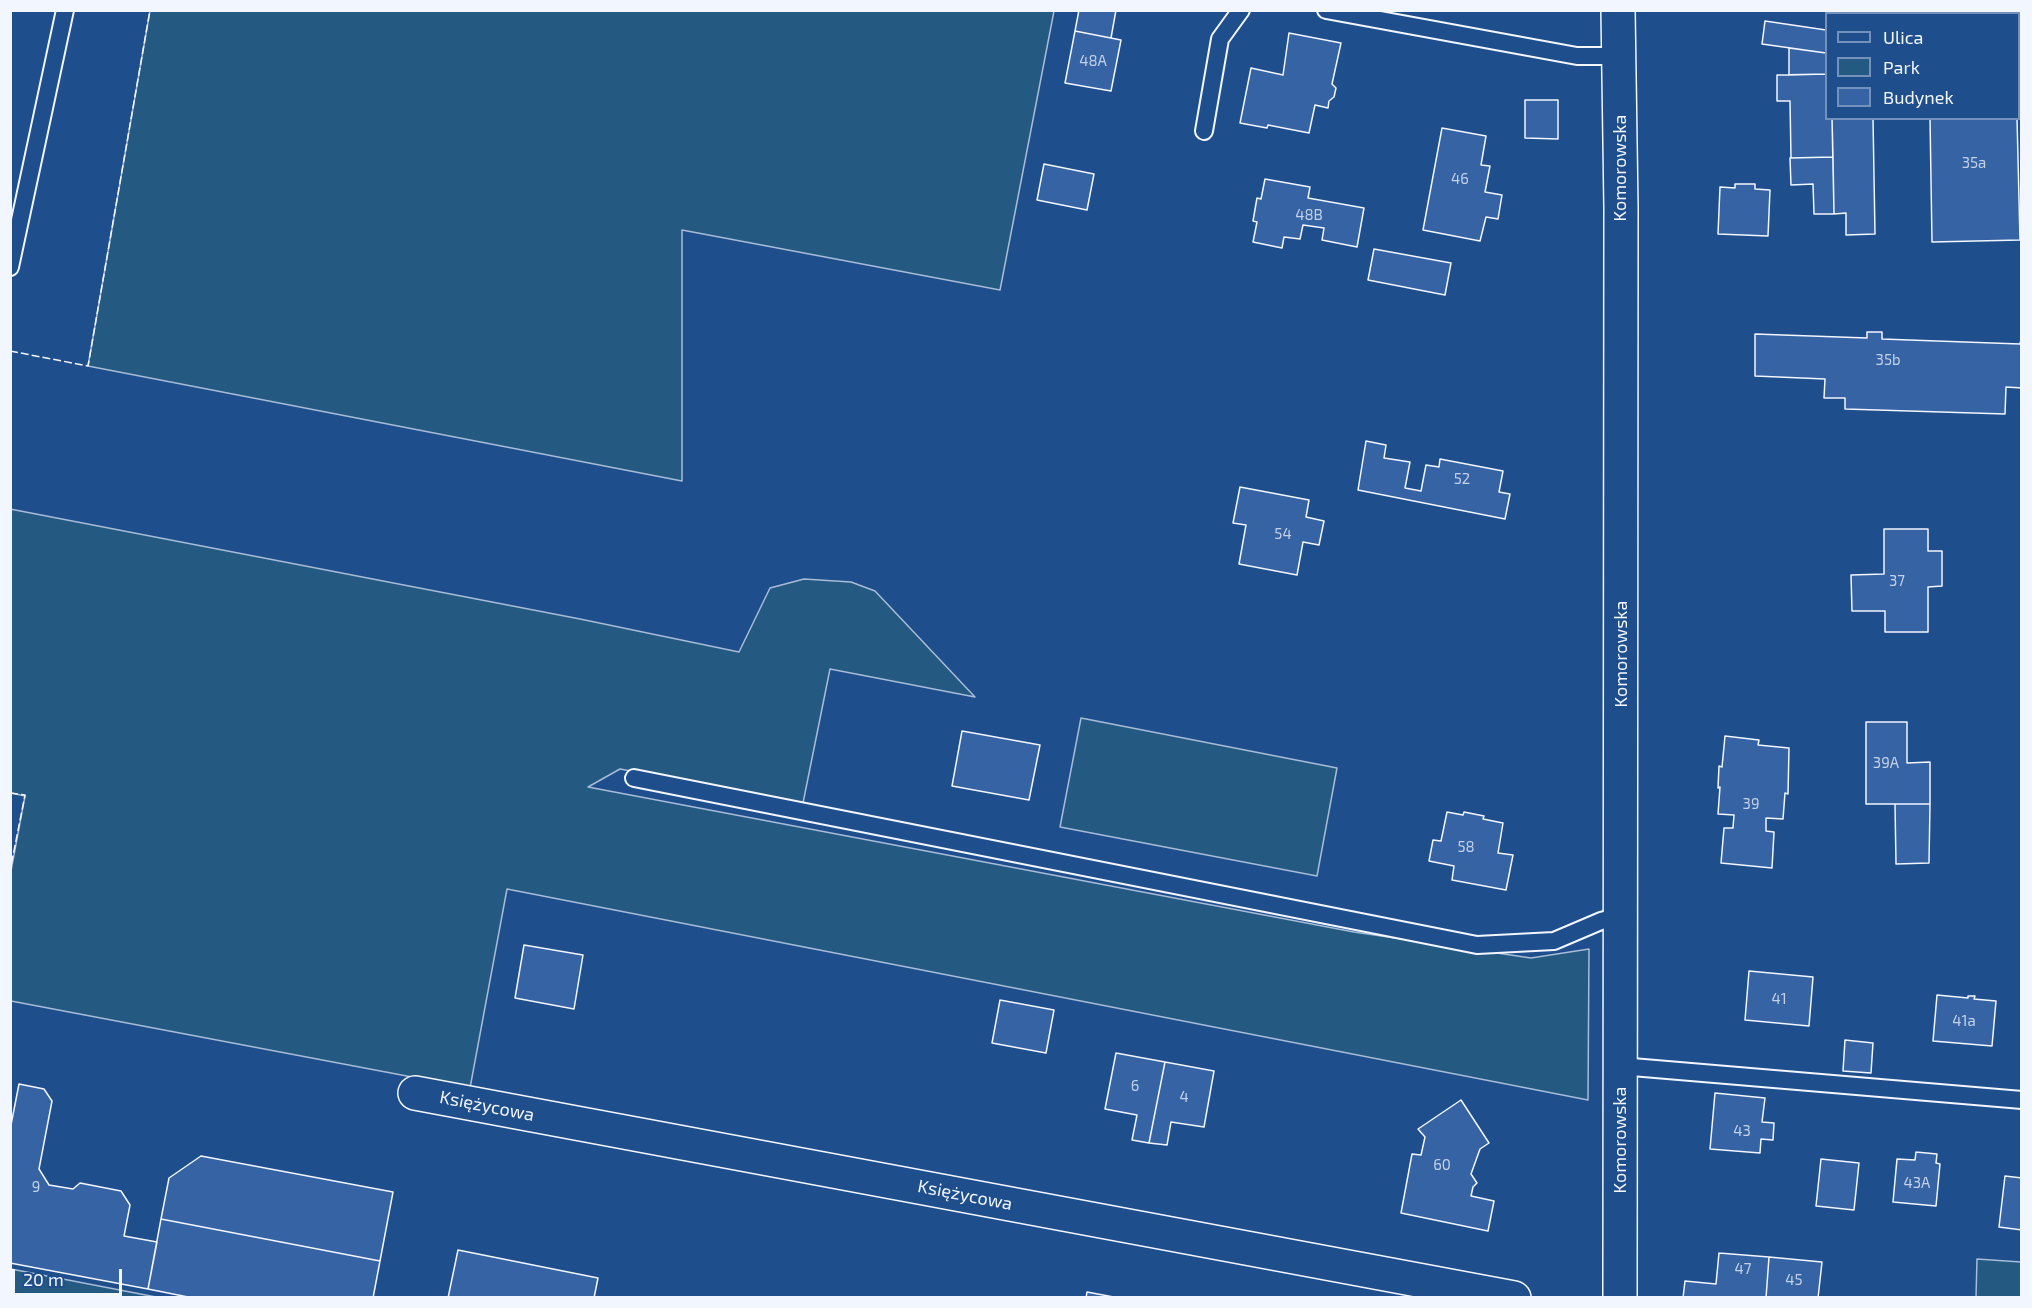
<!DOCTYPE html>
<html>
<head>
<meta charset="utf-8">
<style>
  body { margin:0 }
  #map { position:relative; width:2032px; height:1308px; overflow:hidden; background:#1f4e8c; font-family:"Exo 2",sans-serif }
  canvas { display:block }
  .frame { position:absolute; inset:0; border:12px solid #f2f6ff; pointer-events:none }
  .legend { position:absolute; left:1825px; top:12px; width:195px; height:108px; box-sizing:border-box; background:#1f4e8c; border:2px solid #7391ba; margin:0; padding:8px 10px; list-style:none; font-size:18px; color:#f2f6ff }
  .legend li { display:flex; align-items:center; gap:12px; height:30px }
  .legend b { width:30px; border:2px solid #7391ba }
  .scale { position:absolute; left:12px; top:1269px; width:110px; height:27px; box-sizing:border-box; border:3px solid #f2f6ff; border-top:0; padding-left:8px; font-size:18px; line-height:21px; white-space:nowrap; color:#f2f6ff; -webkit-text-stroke:4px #1f4e8c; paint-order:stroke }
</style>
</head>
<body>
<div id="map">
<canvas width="2032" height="1308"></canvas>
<div class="frame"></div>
<ul class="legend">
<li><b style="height:8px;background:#1f4e8c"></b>Ulica</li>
<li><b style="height:16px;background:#245a82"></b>Park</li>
<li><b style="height:16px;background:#3563a3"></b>Budynek</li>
</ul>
<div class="scale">20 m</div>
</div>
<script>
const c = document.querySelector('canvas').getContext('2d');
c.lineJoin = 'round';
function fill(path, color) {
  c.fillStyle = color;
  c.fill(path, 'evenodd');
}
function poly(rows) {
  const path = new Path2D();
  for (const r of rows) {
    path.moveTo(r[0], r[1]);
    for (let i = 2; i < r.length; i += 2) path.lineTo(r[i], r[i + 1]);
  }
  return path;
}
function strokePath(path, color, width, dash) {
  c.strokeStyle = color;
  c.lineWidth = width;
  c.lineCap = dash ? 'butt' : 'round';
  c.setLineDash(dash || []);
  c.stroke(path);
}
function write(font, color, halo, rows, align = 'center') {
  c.font = font + ' "Exo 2",sans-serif';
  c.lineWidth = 4.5;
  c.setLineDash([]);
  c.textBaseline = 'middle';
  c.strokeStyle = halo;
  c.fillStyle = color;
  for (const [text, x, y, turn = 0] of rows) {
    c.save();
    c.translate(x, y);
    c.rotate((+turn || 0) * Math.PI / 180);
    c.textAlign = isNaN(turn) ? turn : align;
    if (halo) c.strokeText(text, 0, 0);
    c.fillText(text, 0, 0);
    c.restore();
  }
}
const green = poly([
  [150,11,150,10,1054,11,1000,290,682,230,682,481,88,366,150,11],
  [10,509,580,619,739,652,770,588,804,579,851,582,875,591,975,697,830,669,803,803,620,769,588,787,1354,932,1531,958,1589,949,1588,1100,507,889,470,1088,11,1001,11,871,25,796,11,793,10,509],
  [1081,718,1337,768,1317,876,1060,827,1081,718],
  [1977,1259,2021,1262,2021,1297,1976,1297,1977,1259],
  [11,1269,156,1297,11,1297,11,1269]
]);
const building = poly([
  [1079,10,1116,10,1111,38,1075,31,1079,10],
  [1847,10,1950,10,1950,14,1868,14,1847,10],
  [1765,21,1826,30,1826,53,1762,44,1765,21],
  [1075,31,1121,40,1111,91,1065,83,1075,31],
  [1289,33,1341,43,1332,84,1336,88,1334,97,1329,101,1328,108,1315,105,1309,133,1268,125,1267,128,1240,123,1251,68,1283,75,1289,33],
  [1789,48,1826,53,1826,74,1789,75,1789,48],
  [1826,74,1826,118,1832,118,1833,157,1791,158,1790,101,1777,101,1777,75,1826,74],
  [1525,100,1558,100,1558,139,1525,138,1525,100],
  [1832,118,1873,118,1875,234,1846,235,1846,213,1834,214,1832,118],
  [1930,118,2017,118,2020,240,1932,242,1930,118],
  [1442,128,1486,136,1481,165,1490,166,1485,192,1502,195,1498,219,1486,217,1480,241,1423,230,1442,128],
  [1833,157,1834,214,1814,214,1813,184,1791,185,1790,158,1833,157],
  [1044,164,1094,174,1087,210,1037,200,1044,164],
  [1265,179,1310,187,1308,198,1364,208,1357,247,1322,240,1324,228,1303,225,1300,239,1284,237,1282,248,1253,242,1257,222,1253,221,1257,198,1261,199,1265,179],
  [1735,184,1755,184,1755,189,1770,190,1768,236,1718,234,1720,187,1735,188,1735,184],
  [1374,249,1451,263,1445,295,1368,280,1374,249],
  [1867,332,1882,332,1882,339,2020,344,2022,335,2022,388,2006,387,2005,414,1845,409,1845,398,1824,398,1825,379,1755,376,1755,334,1867,338,1867,332],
  [1366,441,1386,445,1384,458,1410,462,1405,488,1421,491,1426,465,1439,467,1440,459,1503,471,1499,492,1510,494,1505,519,1358,490,1366,441],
  [1240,487,1309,500,1306,517,1324,521,1319,545,1303,542,1297,575,1239,564,1246,525,1233,523,1240,487],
  [1884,529,1928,529,1928,551,1942,551,1942,586,1928,587,1928,632,1885,632,1885,611,1852,611,1851,575,1884,574,1884,529],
  [1866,722,1907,722,1907,763,1930,762,1930,804,1866,804,1866,722],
  [962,731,1040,745,1029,800,952,786,962,731],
  [1725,736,1759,740,1758,745,1789,748,1788,794,1785,793,1783,819,1766,818,1766,831,1774,832,1772,868,1721,863,1724,828,1733,828,1734,815,1718,814,1720,787,1718,788,1719,766,1722,767,1725,736],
  [1895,804,1930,804,1929,863,1896,864,1895,804],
  [1447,812,1463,815,1464,812,1484,816,1483,819,1503,823,1498,853,1513,855,1506,890,1452,880,1454,866,1429,861,1433,840,1441,841,1447,812],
  [524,945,583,955,574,1009,515,998,524,945],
  [1749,971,1813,977,1809,1026,1745,1020,1749,971],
  [1937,995,1968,998,1968,996,1975,996,1974,999,1996,1001,1992,1046,1933,1041,1937,995],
  [1000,1000,1054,1010,1046,1053,992,1043,1000,1000],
  [1845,1040,1873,1043,1871,1073,1843,1071,1845,1040],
  [1116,1053,1165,1062,1149,1143,1132,1140,1137,1115,1105,1109,1116,1053],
  [1165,1062,1214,1071,1204,1127,1171,1122,1167,1145,1149,1143,1165,1062],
  [19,1084,44,1089,52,1101,39,1169,49,1185,73,1189,80,1183,121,1191,130,1205,124,1236,157,1242,148,1289,10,1263,10,1130,19,1084],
  [1715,1093,1765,1098,1762,1122,1774,1123,1773,1140,1761,1139,1760,1153,1710,1149,1715,1093],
  [1461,1100,1489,1143,1480,1149,1471,1174,1477,1183,1473,1187,1471,1196,1494,1201,1488,1231,1401,1213,1412,1154,1421,1155,1425,1137,1418,1129,1461,1100],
  [1916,1152,1937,1154,1936,1163,1940,1164,1936,1206,1893,1202,1897,1159,1915,1160,1916,1152],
  [201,1156,393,1192,380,1261,161,1219,169,1178,201,1156],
  [1821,1159,1859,1163,1854,1210,1816,1206,1821,1159],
  [2005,1176,2022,1178,2022,1230,1999,1227,2005,1176],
  [161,1219,380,1261,373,1298,193,1298,148,1289,161,1219],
  [458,1250,598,1278,594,1298,448,1298,458,1250],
  [1719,1253,1769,1257,1766,1298,1683,1298,1685,1281,1716,1284,1719,1253],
  [1769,1257,1822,1262,1818,1298,1766,1298,1769,1257],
  [1087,1292,1119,1298,1086,1298,1087,1292]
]);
const lane = poly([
  [1326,10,1577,56,1619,56],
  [1204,131,1220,39,1241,10],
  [10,267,65,10],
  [634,778,1477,945,1554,941,1601,921,1620,916],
  [1620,1066,2022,1100]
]);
const street = poly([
  [415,1093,1514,1298]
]);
const secondary = poly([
  [1618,10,1621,208,1620,1298]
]);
const fence = poly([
  [10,351,88,366,150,10],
  [10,793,25,795,10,871]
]);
const numberNames = [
  ["48A",1093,61],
  ["35a",1974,163],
  ["46",1460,179],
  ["48B",1309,215],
  ["35b",1888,360],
  ["52",1462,479],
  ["54",1283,534],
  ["37",1897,581],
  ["39A",1886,763],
  ["39",1751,804],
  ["58",1466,847],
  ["41",1779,999],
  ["41a",1964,1021],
  ["6",1135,1086],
  ["4",1184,1097],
  ["43",1742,1131],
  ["60",1442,1165],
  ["43A",1917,1183],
  ["9",36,1187],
  ["47",1743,1269],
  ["45",1794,1280]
];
const streetNames = [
  ["Komorowska",1620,168,-90],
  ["Komorowska",1621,654,-90],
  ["Księżycowa",487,1106,11],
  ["Komorowska",1620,1140,-90],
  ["Księżycowa",965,1195,11]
];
fill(green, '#245a82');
strokePath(green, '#a8bbd7', 1.5);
fill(building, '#3563a3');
strokePath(building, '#f2f6ff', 1.5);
strokePath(lane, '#f2f6ff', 20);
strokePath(street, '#f2f6ff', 36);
strokePath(secondary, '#f2f6ff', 36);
strokePath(lane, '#1f4e8c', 16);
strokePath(street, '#1f4e8c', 33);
strokePath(secondary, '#1f4e8c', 33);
strokePath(fence, '#f2f6ff', 1.5, [8, 3]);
write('15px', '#c3d1e8', null, numberNames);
write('18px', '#f2f6ff', '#1f4e8c', streetNames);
</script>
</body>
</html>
